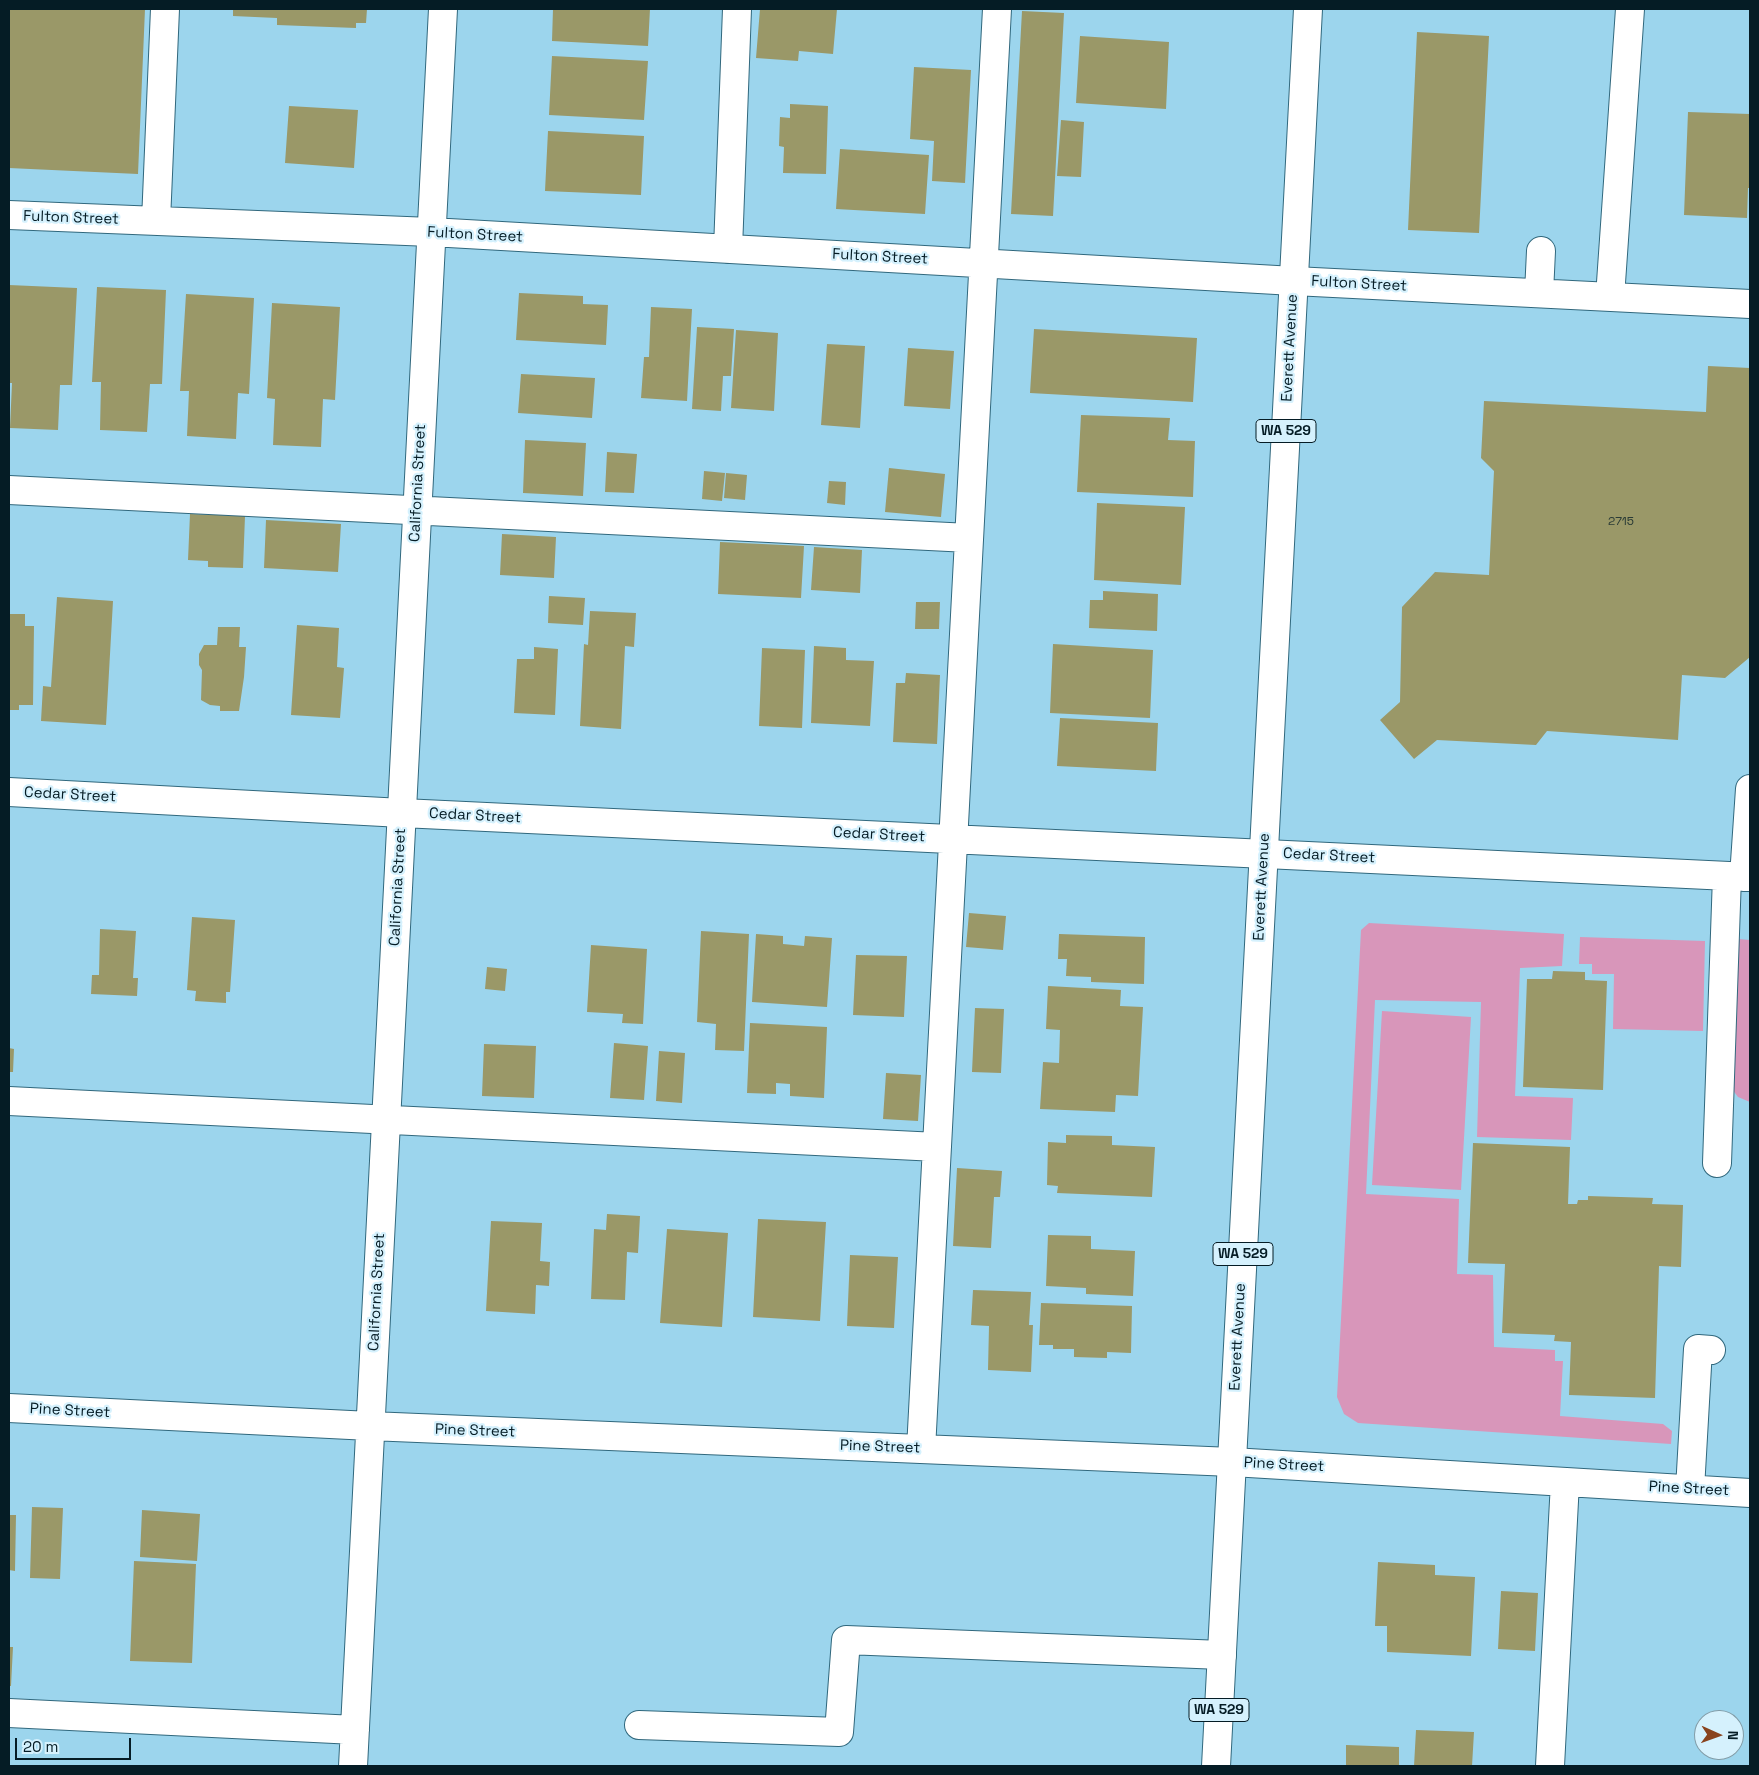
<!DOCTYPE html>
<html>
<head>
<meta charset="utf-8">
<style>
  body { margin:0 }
  #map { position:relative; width:1759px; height:1775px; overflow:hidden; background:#9cd5ed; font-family:"Space Grotesk",sans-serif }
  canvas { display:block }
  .frame { position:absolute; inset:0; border:10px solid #051c25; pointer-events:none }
  .north { position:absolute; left:1694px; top:1710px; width:50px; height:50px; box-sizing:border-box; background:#d5f1fd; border:1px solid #829ca7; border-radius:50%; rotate:92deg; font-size:14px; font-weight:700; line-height:20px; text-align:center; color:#051c25 }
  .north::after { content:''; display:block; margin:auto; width:18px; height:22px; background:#89431e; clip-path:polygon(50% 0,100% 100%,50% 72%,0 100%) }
  .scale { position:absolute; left:15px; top:1738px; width:116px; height:22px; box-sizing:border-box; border:2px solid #051c25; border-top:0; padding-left:6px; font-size:15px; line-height:18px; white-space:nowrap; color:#051c25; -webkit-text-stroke:4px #d5f1fd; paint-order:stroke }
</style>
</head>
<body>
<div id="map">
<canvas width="1759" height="1775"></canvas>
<div class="frame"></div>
<div class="north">N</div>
<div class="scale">20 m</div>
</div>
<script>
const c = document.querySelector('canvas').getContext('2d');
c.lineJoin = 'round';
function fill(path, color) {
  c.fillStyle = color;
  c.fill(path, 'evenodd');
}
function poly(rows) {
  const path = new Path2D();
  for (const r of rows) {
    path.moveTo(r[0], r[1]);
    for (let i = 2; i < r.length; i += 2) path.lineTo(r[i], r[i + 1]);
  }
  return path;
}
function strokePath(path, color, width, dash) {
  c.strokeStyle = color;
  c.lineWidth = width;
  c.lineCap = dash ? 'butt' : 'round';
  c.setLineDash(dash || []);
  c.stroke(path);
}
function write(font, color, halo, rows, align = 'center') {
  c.font = font + ' "Space Grotesk",sans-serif';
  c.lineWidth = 4.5;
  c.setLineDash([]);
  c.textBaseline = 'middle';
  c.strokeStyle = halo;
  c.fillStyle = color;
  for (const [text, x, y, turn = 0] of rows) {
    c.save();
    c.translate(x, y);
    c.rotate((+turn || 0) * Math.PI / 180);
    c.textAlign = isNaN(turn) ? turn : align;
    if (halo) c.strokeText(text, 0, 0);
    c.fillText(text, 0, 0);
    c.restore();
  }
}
const green = poly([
  [1369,923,1564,934,1562,966,1520,968,1515,1096,1573,1098,1571,1140,1477,1137,1481,1002,1375,1000,1366,1194,1459,1199,1457,1274,1493,1275,1494,1347,1555,1350,1555,1361,1563,1361,1560,1416,1663,1424,1672,1431,1671,1444,1358,1423,1344,1414,1337,1397,1361,930],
  [1580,937,1705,941,1703,1031,1613,1029,1614,974,1592,974,1592,964,1579,964],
  [1738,939,1750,940,1750,1102,1738,1097,1732,1089],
  [1382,1011,1471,1017,1461,1190,1372,1185]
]);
const building = poly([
  [9,9,145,9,138,174,9,168],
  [233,9,367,9,366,23,356,23,356,28,277,25,277,18,233,16],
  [553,9,650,9,648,46,552,41],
  [760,9,837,9,833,54,799,51,798,61,756,58],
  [1022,11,1064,13,1053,216,1011,214],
  [1417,32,1489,36,1479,233,1408,230],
  [1080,36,1169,42,1166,109,1076,103],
  [552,56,648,61,644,120,549,115],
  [914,67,971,70,965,183,932,181,934,141,910,139],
  [790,104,828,106,826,174,783,173,784,147,779,146,780,117,790,118],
  [289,106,358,110,354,168,285,163],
  [1688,112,1750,114,1750,188,1748,188,1747,218,1684,215],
  [1061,120,1084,122,1081,177,1057,176],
  [548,131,644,136,641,195,545,191],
  [840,149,929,155,925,214,836,209],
  [9,285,77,288,72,385,60,385,58,430,10,428,12,383,9,383],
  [97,287,166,290,162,384,150,384,147,432,100,430,101,382,92,382],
  [519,293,583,296,583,304,608,305,606,345,516,340],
  [186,294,254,298,249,394,238,393,236,439,187,436,189,391,180,391],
  [272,303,340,307,335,400,323,399,321,447,273,445,275,399,267,398],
  [651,307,692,309,687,401,641,398,644,357,649,357],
  [697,327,734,329,731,376,723,376,721,411,692,409],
  [1034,329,1197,338,1193,402,1030,393],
  [736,330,778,333,774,411,731,408],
  [827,344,865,346,860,428,821,425],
  [908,348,954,351,950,409,904,406],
  [1708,366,1750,368,1750,657,1725,678,1682,675,1678,740,1547,731,1536,745,1437,740,1414,759,1380,720,1400,702,1402,607,1435,572,1489,575,1494,471,1481,458,1484,401,1706,412],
  [521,374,595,378,592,418,518,413],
  [1081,415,1170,418,1168,440,1195,441,1193,497,1077,492],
  [525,440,586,443,583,496,523,493],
  [607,452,637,454,634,493,605,492],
  [889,468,945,474,941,517,885,512],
  [704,471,725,473,722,501,702,499],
  [726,473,747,475,745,500,724,498],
  [829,481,846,482,845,505,827,503],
  [1097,503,1185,507,1181,585,1094,580],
  [190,514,245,516,243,568,208,567,208,561,188,560],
  [266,520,341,524,338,572,264,568],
  [502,534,556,537,554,578,500,575],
  [720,542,804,546,801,598,718,594],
  [814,547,862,550,860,593,811,590],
  [1103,591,1158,594,1157,631,1089,628,1090,600,1103,600],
  [549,596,585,598,583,625,548,623],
  [57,597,113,601,106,725,41,721,43,686,51,687],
  [916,602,940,602,939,629,915,629],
  [590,611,636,613,634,647,625,646,621,729,580,726,584,644,588,645],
  [9,614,25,614,25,626,34,626,33,705,19,705,19,710,9,710],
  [297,625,339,628,337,667,344,668,340,718,291,715],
  [218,627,240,627,239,647,246,647,244,677,239,711,220,711,220,706,210,705,201,700,202,670,199,665,199,654,204,645,217,645],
  [1053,644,1153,650,1150,718,1050,713],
  [814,646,846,648,846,660,874,661,870,726,811,723],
  [534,647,558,649,555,715,514,713,517,659,534,659],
  [762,648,805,650,802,728,759,726],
  [906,673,940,675,937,744,893,742,896,683,905,683],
  [1060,718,1158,723,1156,771,1057,766],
  [969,913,1006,916,1003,950,966,947],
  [192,917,235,920,230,992,226,992,226,1003,195,1001,196,991,187,990],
  [100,929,136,931,133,978,138,978,137,996,91,994,92,975,99,975],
  [701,931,749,934,744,1051,715,1050,716,1024,697,1022],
  [756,934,783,936,783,944,804,946,805,936,832,938,827,1007,752,1002],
  [1059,934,1145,937,1144,984,1091,982,1091,977,1066,976,1067,959,1058,959],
  [591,945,647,949,643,1024,622,1023,623,1014,587,1012],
  [856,955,907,956,904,1017,853,1015],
  [487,967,507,969,505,991,485,989],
  [1553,971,1585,972,1585,980,1607,981,1603,1090,1523,1087,1527,979,1552,979],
  [1048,986,1121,990,1120,1006,1143,1007,1138,1096,1116,1095,1115,1112,1040,1109,1043,1062,1059,1063,1060,1030,1046,1029],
  [975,1008,1004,1009,1001,1073,972,1072],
  [750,1023,827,1027,824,1098,790,1096,790,1084,776,1083,776,1094,747,1093],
  [614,1043,648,1046,644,1100,610,1098],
  [484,1044,536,1046,534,1098,482,1096],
  [9,1048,14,1049,13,1072,9,1072],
  [659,1051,685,1053,682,1103,656,1101],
  [886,1073,921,1075,918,1121,883,1119],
  [1066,1135,1112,1136,1112,1145,1155,1147,1152,1197,1057,1193,1058,1186,1047,1185,1048,1142,1066,1143],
  [1473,1143,1570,1147,1568,1204,1577,1204,1578,1200,1588,1200,1588,1196,1653,1198,1652,1204,1683,1205,1681,1267,1659,1266,1655,1398,1569,1395,1571,1342,1554,1341,1555,1335,1502,1333,1505,1264,1468,1263],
  [957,1168,1002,1171,1000,1197,994,1197,991,1248,953,1246],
  [607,1214,640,1216,638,1253,627,1252,625,1300,591,1299,594,1229,606,1230],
  [758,1219,826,1222,820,1321,753,1317],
  [491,1221,542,1223,540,1261,550,1262,549,1286,536,1285,535,1314,486,1311],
  [667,1229,728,1233,722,1327,660,1323],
  [1048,1235,1091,1236,1091,1249,1135,1251,1133,1296,1086,1294,1086,1288,1046,1286],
  [850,1255,898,1257,894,1328,847,1326],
  [973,1290,1031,1292,1029,1325,1033,1325,1031,1372,988,1370,989,1326,971,1325],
  [1041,1303,1132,1306,1131,1353,1107,1352,1107,1358,1074,1357,1074,1349,1053,1349,1053,1345,1039,1345],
  [32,1507,63,1508,60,1579,30,1578],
  [142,1510,200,1514,197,1561,140,1557],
  [9,1515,16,1515,15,1571,9,1570],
  [134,1561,196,1564,192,1663,130,1661],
  [1378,1562,1435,1565,1435,1575,1475,1577,1471,1656,1387,1652,1387,1626,1375,1626],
  [1501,1591,1538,1593,1535,1651,1498,1649],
  [9,1647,13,1647,11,1686,9,1686],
  [1416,1730,1474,1732,1472,1766,1414,1766],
  [1346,1745,1399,1747,1399,1766,1346,1766]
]);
const minor = poly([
  [9,215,431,232,1294,281,1750,304],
  [156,221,165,9],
  [728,249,737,9],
  [1539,293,1541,251],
  [1610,297,1630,9],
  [9,490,969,538],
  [9,792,402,813,1750,877],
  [1744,877,1750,789],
  [9,1101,937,1147],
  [1717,1163,1727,876],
  [9,1408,370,1426,1232,1462,1750,1493],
  [921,1449,997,9],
  [1690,1489,1698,1349,1711,1350],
  [9,1713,355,1730],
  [639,1725,839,1732,846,1640,1222,1655],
  [353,1766,443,9],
  [1550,1766,1565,1482]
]);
const major = poly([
  [1216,1766,1308,9]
]);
const numberNames = [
  ["2715",1621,522]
];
const shields = [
  [1286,431,60],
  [1243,1254,60],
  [1219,1710,60]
];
const shieldNames = [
  ["WA 529",1286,431],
  ["WA 529",1243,1254],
  ["WA 529",1219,1710]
];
const streetNames = [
  ["Fulton Street",71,218,2],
  ["Fulton Street",475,235,3],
  ["Fulton Street",880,257,3],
  ["Fulton Street",1359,284,3],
  ["Everett Avenue",1290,348,-87],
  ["California Street",418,483,-87],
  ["Cedar Street",70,795,3],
  ["Cedar Street",475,816,3],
  ["Cedar Street",879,835,3],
  ["Cedar Street",1329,856,3],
  ["California Street",398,887,-87],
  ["Everett Avenue",1262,887,-87],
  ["California Street",377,1292,-87],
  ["Everett Avenue",1238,1337,-87],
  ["Pine Street",70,1411,3],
  ["Pine Street",475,1431,2],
  ["Pine Street",880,1447,2],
  ["Pine Street",1284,1465,3],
  ["Pine Street",1689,1489,3]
];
fill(green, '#d896ba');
fill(building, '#9a9868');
strokePath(minor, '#31687d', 30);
strokePath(major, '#31687d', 30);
strokePath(minor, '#fff', 28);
strokePath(major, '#fff', 28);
write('12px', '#2a3b36', null, numberNames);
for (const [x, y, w] of shields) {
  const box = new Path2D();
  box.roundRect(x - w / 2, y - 11.5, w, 23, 4);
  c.fillStyle = '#d5f1fd';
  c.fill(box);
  strokePath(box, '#051c25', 1);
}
write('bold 14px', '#051c25', null, shieldNames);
write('15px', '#051c25', '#d5f1fd', streetNames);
</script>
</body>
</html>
